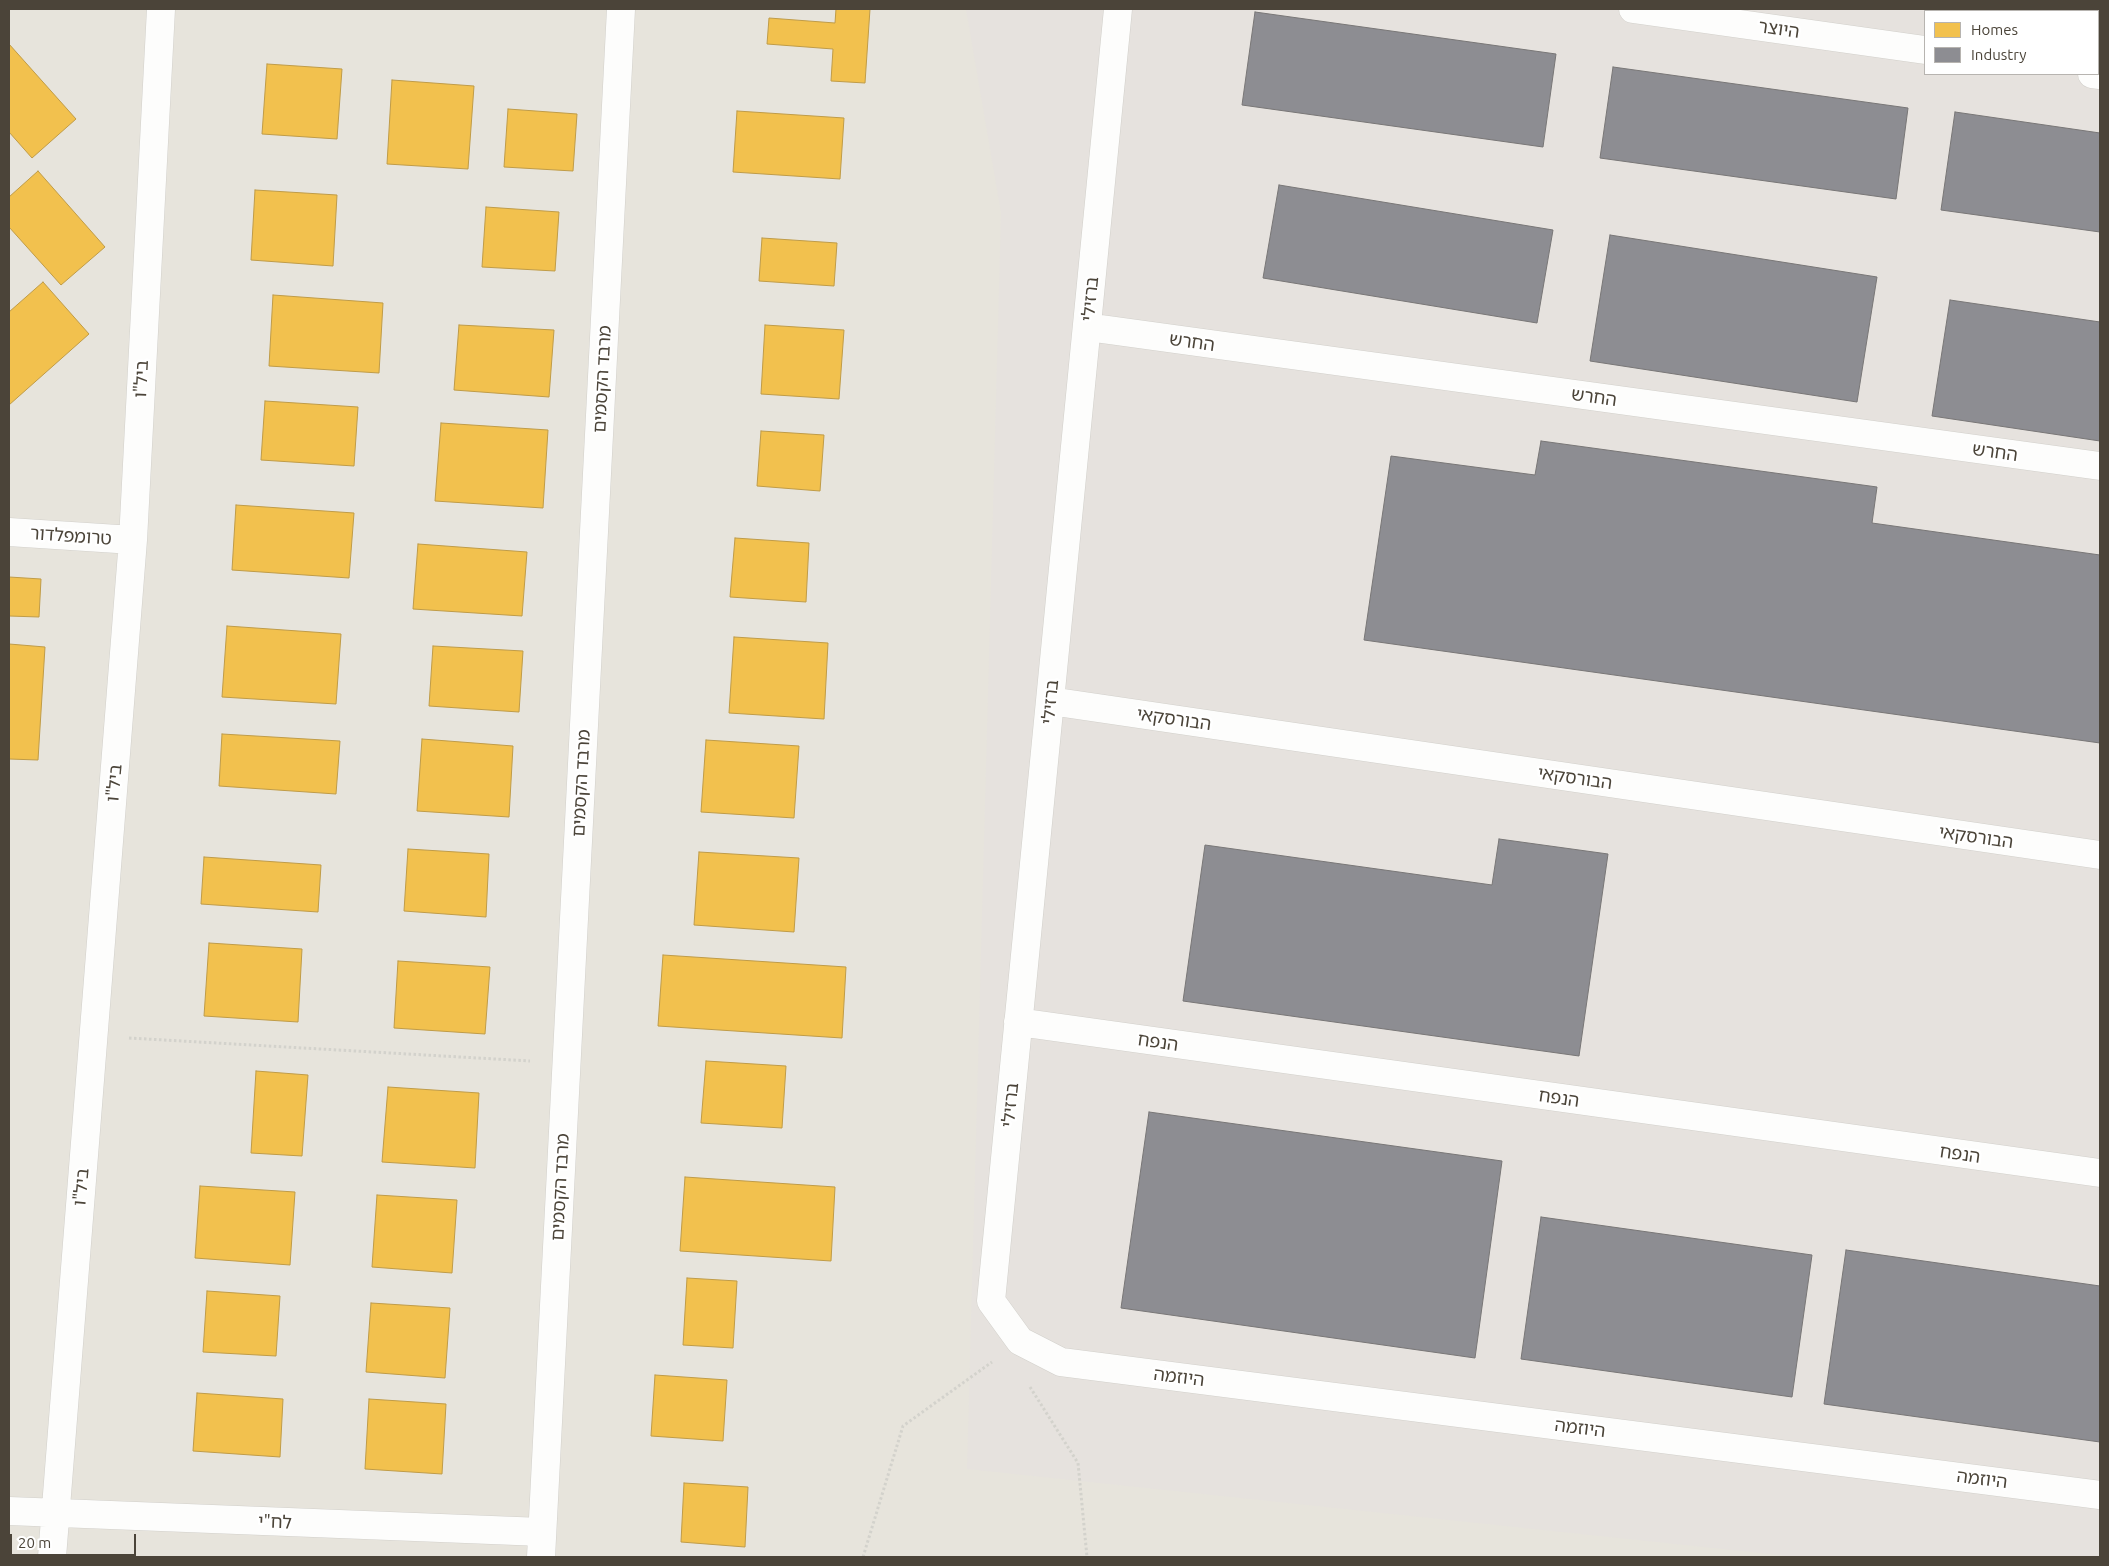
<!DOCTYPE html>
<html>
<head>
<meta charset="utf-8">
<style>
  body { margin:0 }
  #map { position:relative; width:2109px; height:1566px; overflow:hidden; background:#f4f2ee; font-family:Ubuntu,sans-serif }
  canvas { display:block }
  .frame { position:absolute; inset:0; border:10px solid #4b4439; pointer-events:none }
  .legend { position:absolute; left:1924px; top:10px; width:175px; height:65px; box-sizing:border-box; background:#fff; border:1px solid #b7b4b0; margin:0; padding:6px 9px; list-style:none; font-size:15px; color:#4b4439 }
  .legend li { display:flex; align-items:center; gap:10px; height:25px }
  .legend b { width:25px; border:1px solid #b7b4b0 }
  .scale { position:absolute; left:10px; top:1534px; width:126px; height:22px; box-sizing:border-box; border:2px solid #4b4439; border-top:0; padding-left:6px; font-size:15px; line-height:18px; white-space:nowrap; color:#4b4439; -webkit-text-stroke:4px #fff; paint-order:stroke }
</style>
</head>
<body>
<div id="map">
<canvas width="2109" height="1566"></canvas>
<div class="frame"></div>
<ul class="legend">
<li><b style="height:14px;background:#f2c14e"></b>Homes</li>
<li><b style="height:14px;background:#8d8d92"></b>Industry</li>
</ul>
<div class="scale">20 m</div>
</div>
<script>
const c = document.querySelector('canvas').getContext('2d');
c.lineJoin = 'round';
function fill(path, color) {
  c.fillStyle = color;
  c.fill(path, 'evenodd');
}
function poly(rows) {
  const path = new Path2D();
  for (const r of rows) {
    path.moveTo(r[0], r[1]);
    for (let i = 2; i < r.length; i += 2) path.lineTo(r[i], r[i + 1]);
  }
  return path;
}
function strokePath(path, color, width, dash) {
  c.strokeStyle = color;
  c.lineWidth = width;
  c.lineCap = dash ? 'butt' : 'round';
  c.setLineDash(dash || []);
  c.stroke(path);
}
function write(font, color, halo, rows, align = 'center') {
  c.font = font + ' Ubuntu,"Noto Sans Hebrew",sans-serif';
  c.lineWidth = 5;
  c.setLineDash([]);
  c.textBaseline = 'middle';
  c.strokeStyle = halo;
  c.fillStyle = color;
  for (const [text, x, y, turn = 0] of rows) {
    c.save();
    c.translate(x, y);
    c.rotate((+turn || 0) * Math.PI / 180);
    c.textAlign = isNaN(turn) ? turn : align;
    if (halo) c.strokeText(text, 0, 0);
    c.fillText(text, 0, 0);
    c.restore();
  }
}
const residential = poly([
  [9,9,2100,9,2100,1557,9,1557],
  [1925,11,2098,11,2098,74,1925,74]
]);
const industrial = poly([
  [966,9,2100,9,2100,1557,1798,1557,967,1469,1001,213],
  [1925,11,2098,11,2098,74,1925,74]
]);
const homes = poly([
  [836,9,870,9,865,83,831,81,833,49,767,44,769,18,835,23,836,9],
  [9,44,76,119,32,158,9,132,9,44],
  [267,64,342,69,337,139,262,134,267,64],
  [392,80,474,86,468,169,387,164,392,80],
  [508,109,577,114,573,171,504,167,508,109],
  [737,111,844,118,840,179,733,172,737,111],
  [38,171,105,247,61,285,9,227,9,197,38,171],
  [255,190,337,195,333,266,251,260,255,190],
  [486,207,559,212,555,271,482,267,486,207],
  [762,238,837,243,834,286,759,281,762,238],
  [43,282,89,334,9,405,9,312,43,282],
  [273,295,383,303,379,373,269,366,273,295],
  [459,325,554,330,549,397,454,390,459,325],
  [765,325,844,330,839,399,761,394,765,325],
  [265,401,358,407,354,466,261,460,265,401],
  [441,423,548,430,543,508,435,501,441,423],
  [761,431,824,435,820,491,757,486,761,431],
  [236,505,354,513,349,578,232,570,236,505],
  [735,538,809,543,806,602,730,597,735,538],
  [418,544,527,552,522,616,413,609,418,544],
  [9,577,41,579,39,617,9,616,9,577],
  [227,626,341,634,336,704,222,697,227,626],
  [734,637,828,643,824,719,729,713,734,637],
  [9,644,45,647,38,760,9,759,9,644],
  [433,646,523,651,519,712,429,706,433,646],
  [222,734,340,741,336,794,219,786,222,734],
  [422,739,513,746,509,817,417,811,422,739],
  [706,740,799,746,794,818,701,812,706,740],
  [408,849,489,854,486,917,404,911,408,849],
  [699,852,799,858,794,932,694,925,699,852],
  [204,857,321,865,318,912,201,904,204,857],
  [209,943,302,949,298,1022,204,1016,209,943],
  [663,955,846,967,842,1038,658,1026,663,955],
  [398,961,490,967,485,1034,394,1028,398,961],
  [706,1061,786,1066,782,1128,701,1123,706,1061],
  [256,1071,308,1075,302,1156,251,1153,256,1071],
  [388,1087,479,1093,475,1168,382,1162,388,1087],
  [685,1177,835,1187,831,1261,680,1251,685,1177],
  [200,1186,295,1192,290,1265,195,1258,200,1186],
  [377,1195,457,1200,452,1273,372,1267,377,1195],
  [687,1278,737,1281,733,1348,683,1345,687,1278],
  [207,1291,280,1296,276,1356,203,1352,207,1291],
  [371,1303,450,1308,445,1378,366,1372,371,1303],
  [655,1375,727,1380,723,1441,651,1436,655,1375],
  [197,1393,283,1399,280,1457,193,1451,197,1393],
  [369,1399,446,1404,442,1474,365,1469,369,1399],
  [684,1483,748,1487,745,1547,681,1542,684,1483]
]);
const industry = poly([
  [1982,9,2100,9,2100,25,2098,25,2098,11,2000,11,1982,9],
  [1255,12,1556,54,1543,147,1242,105,1255,12],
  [1613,67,1908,108,1896,199,1600,158,1613,67],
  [1955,112,2100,133,2100,232,1941,210,1955,112],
  [1279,185,1553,230,1537,323,1263,278,1279,185],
  [1610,235,1877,277,1857,402,1590,361,1610,235],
  [1950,300,2100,322,2100,441,1932,416,1950,300],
  [1541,441,1877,487,1872,523,2100,555,2100,743,1364,640,1391,456,1535,475,1541,441],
  [1499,839,1608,854,1579,1056,1183,1001,1205,845,1492,885,1499,839],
  [1149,1112,1502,1161,1475,1358,1121,1308,1149,1112],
  [1541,1217,1812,1255,1792,1397,1521,1359,1541,1217],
  [1846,1250,2100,1286,2100,1442,1824,1404,1846,1250]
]);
const path = poly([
  [129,1038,530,1061],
  [1030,1387,1078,1463,1087,1557],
  [863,1557,903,1426,992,1362]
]);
const minor = poly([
  [1118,9,991,1301,1020,1341,1061,1362,2100,1495],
  [1633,9,1925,50],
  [2092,74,2100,75],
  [1087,327,2100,466],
  [9,532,133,540],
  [1050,701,2100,855],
  [1018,1022,2100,1173],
  [9,1511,542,1532],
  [52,1557,133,540,161,9],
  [541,1557,621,9]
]);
const streetNames = [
  ["היוצר",1779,29,8],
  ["ברזילי",1090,299,-84],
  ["החרש",1192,342,8],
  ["ביל\"ו",141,379,-87],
  ["מרבד הקסמים",602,379,-87],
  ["החרש",1594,397,8],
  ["החרש",1995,452,8],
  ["טרומפלדור",71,536,4],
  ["ברזילי",1050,702,-84],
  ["הבורסקאי",1174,719,8],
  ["הבורסקאי",1575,778,8],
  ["ביל\"ו",114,783,-85],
  ["מרבד הקסמים",581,783,-87],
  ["הבורסקאי",1976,837,8],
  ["הנפח",1158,1042,8],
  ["הנפח",1559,1098,8],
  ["ברזילי",1010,1105,-84],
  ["הנפח",1960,1154,8],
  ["ביל\"ו",81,1187,-85],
  ["מרבד הקסמים",560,1187,-87],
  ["היוזמה",1179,1377,7],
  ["היוזמה",1580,1428,7],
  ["היוזמה",1982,1479,7],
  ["לח\"י",275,1522,2]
];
fill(residential, '#e7e4dc');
fill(industrial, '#e6e2de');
fill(homes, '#f2c14e');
strokePath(homes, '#c09c48', 1);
fill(industry, '#8d8d92');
strokePath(industry, '#797777', 1);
strokePath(minor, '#d2d0cb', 29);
strokePath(path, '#d3d2cc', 3, [2.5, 2.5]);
strokePath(minor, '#fdfdfc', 28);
write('18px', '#4b4439', '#fff', streetNames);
</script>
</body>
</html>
